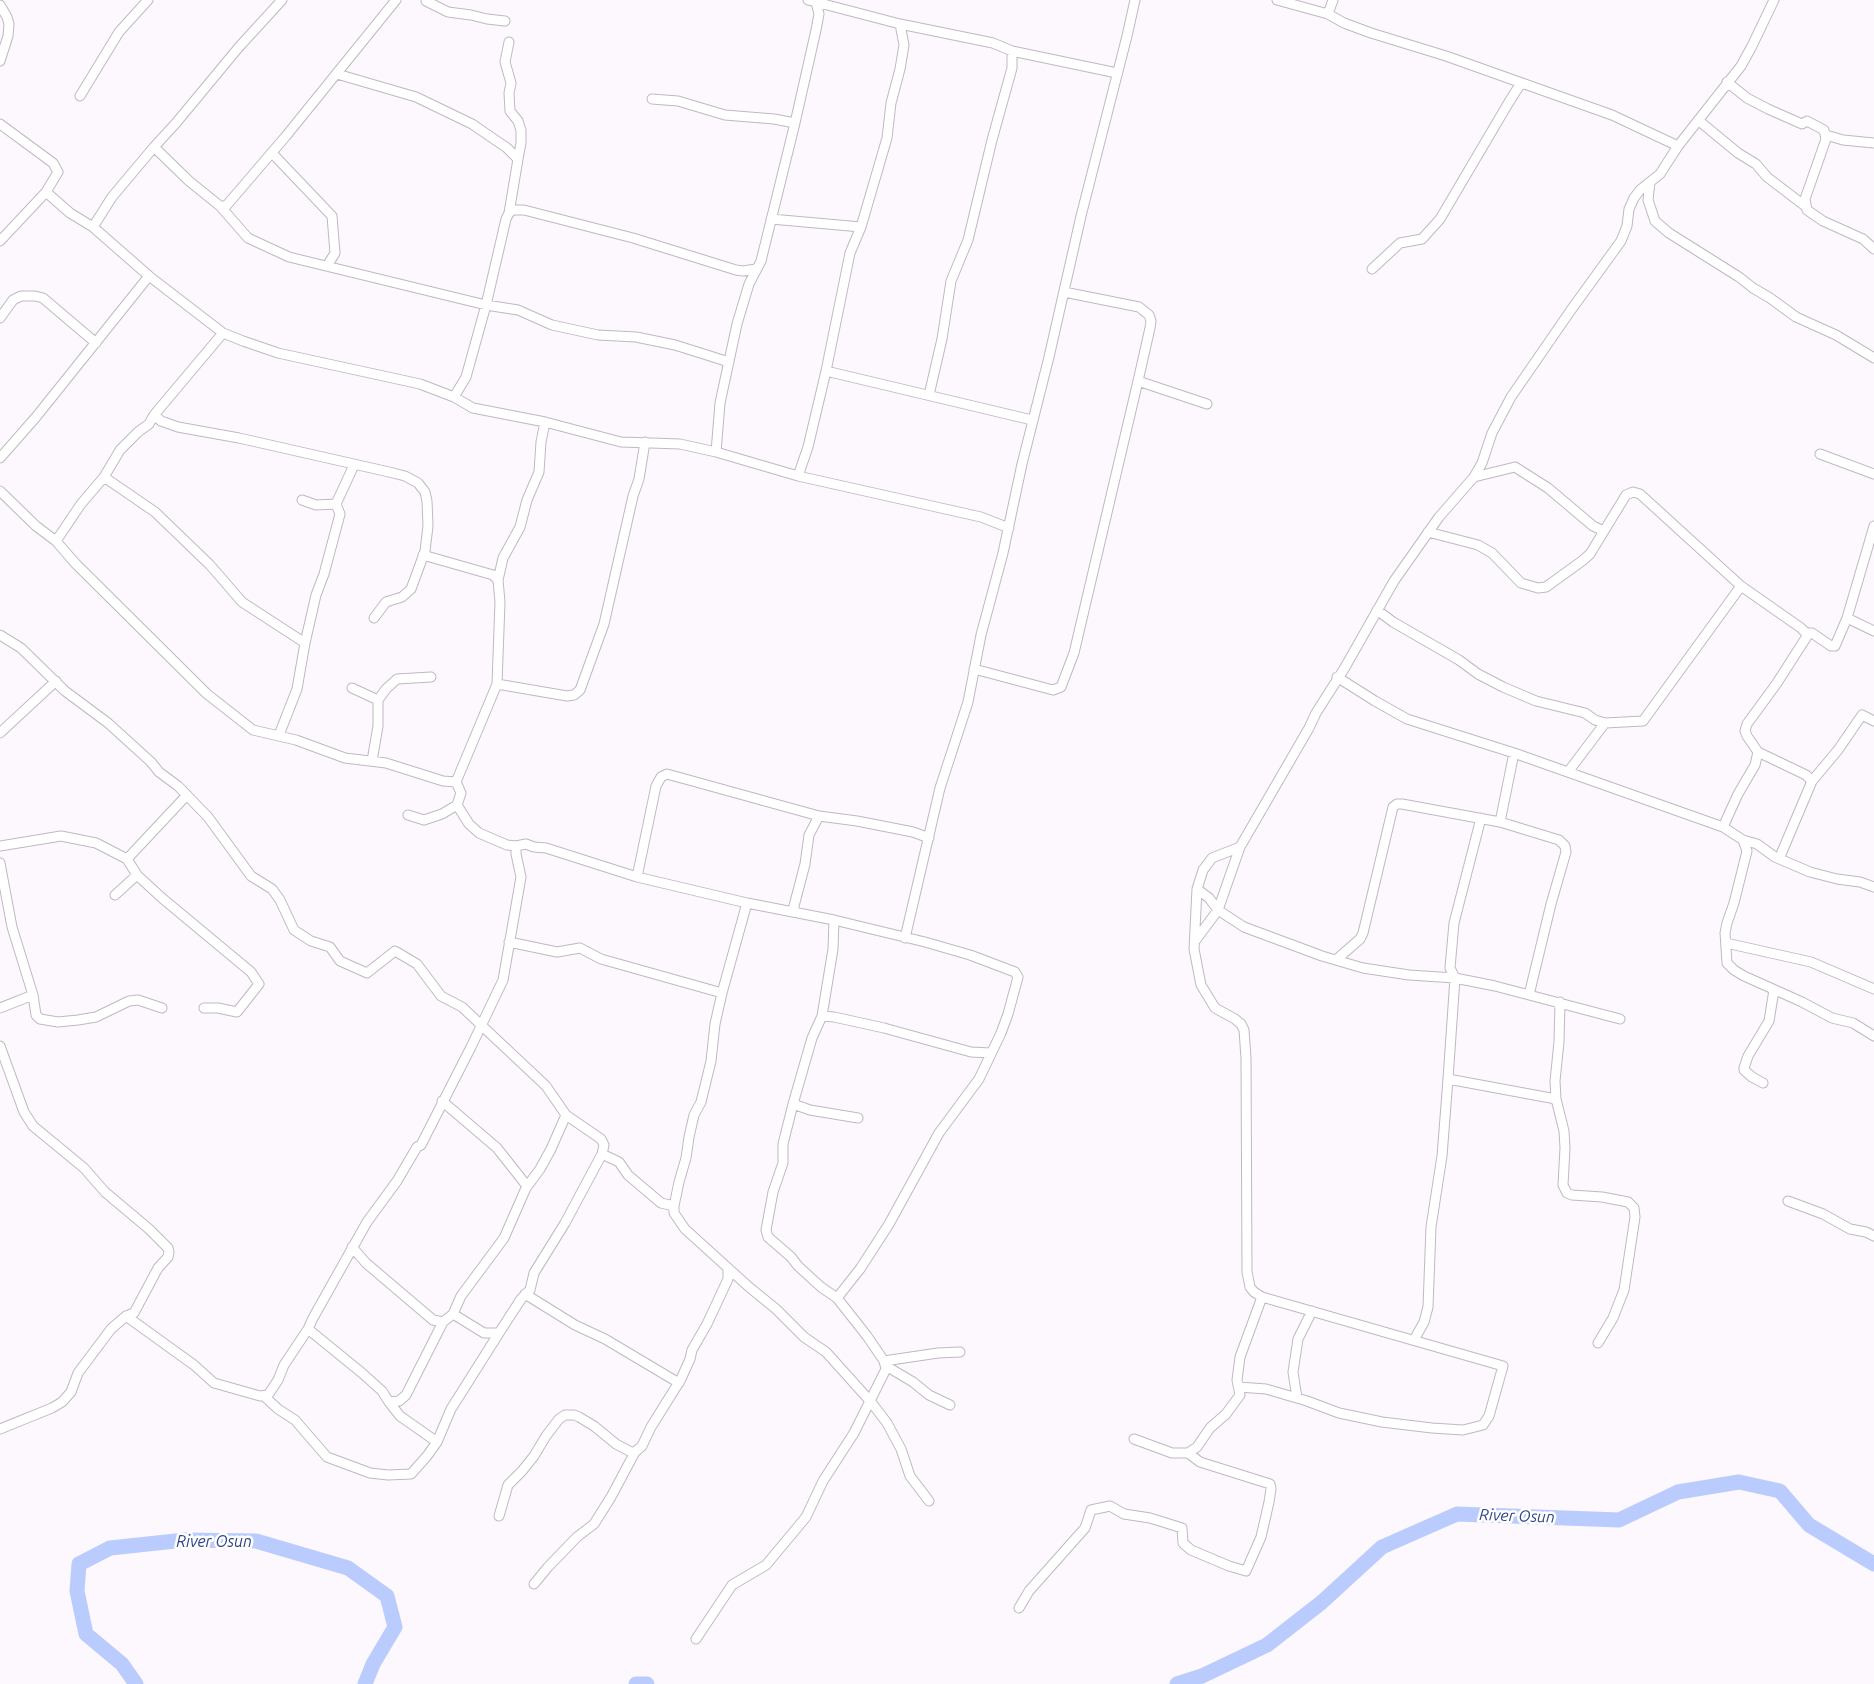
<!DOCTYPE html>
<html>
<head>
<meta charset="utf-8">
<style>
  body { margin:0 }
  canvas { display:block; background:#fdf7fe }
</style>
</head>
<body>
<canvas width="1874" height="1684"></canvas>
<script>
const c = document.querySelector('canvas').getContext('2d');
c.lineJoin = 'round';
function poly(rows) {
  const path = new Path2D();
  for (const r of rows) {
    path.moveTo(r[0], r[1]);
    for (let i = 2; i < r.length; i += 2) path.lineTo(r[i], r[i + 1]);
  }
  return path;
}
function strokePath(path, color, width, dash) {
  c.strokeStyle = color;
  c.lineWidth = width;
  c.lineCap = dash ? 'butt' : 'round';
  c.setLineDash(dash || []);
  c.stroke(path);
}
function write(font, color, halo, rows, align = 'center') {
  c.font = font + ' Ubuntu,sans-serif';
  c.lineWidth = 5;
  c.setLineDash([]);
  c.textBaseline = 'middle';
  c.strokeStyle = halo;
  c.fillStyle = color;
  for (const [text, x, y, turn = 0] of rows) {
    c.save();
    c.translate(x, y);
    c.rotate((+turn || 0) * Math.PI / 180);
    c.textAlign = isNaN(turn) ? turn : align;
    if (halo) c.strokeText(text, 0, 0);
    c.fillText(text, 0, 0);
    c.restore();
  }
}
const river = poly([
  [136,1684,122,1664,86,1634,77,1591,79,1564,110,1548,185,1540,256,1541,348,1568,387,1596,395,1627,373,1664,365,1684],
  [636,1684,647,1684],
  [1177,1684,1202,1676,1267,1645,1322,1602,1382,1547,1457,1514,1619,1520,1678,1492,1739,1482,1780,1491,1809,1525,1874,1564]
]);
const minor = poly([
  [808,0,900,24,993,43,1012,51,1031,55,1117,73],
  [1277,0,1328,14,1344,23,1371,33,1446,56,1612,115,1678,146],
  [426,1,448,12,471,15,487,19,505,21],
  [0,5,7,17,9,24,8,36,0,61],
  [1328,14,1333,0],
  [509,42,505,62,511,83,509,93,510,111,518,121,521,130,521,143,518,159],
  [337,74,416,97,472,124,507,148,518,159,509,213],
  [1727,82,1747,98,1768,109,1802,124,1807,121,1824,130,1826,139,1805,199,1807,210,1823,221,1863,239,1874,249],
  [80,96,119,32,148,0],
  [652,99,678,101,725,115,774,119,795,123],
  [1698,120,1738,153,1756,164,1767,177,1805,206],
  [0,124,53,163,58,172,46,192,70,213,93,227,149,276,223,333,243,341,278,353,420,384,454,397,473,408,545,422,621,442,680,444,716,452,798,476,981,517,1009,528],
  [1826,135,1843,140,1874,143],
  [154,147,189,181,220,206,226,206,286,136,396,0],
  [272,153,332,216,335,253,327,266],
  [1650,182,1648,200,1655,221,1669,233,1739,277,1753,288,1770,298,1796,317,1836,335,1874,358],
  [220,206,248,238,289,257,486,305,518,310,552,325,598,335,636,337,675,345,729,362],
  [771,219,861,227],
  [93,227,112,197,154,147,176,123,239,47,282,0],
  [0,241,46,192],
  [1372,269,1400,243,1422,239,1440,219,1509,102,1521,83],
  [0,318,13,300,21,296,35,296,43,298,96,343],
  [826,371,1032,420],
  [1138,381,1207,404],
  [929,395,942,339,951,281,968,240,992,140,1012,68,1012,51],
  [454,397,466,377,486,305,506,219,509,213,513,210,524,210,633,238,736,270,743,271,756,269],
  [154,415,161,421,178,427,239,438,389,472,405,476,418,483,425,492,427,501,428,526,425,551,411,589,402,597,386,602,374,618],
  [716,452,720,403,737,324,749,284,761,261,795,123,816,30,819,14,816,2],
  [1820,454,1874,474],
  [0,458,36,417,149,276],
  [798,476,808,447,826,371,850,253,861,227,887,138,891,103,900,69,904,45,900,24],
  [104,477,155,512,210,565,242,602,305,643],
  [1474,477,1515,467,1548,488,1593,526,1604,531,1626,495,1633,492,1640,494,1741,586,1801,628,1807,634,1809,633],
  [0,491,36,526,56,541,75,563,207,694,253,730,296,740,345,758,386,763,443,781,456,782,461,793,457,805,469,824,479,833,507,845,516,846,526,844,534,847,546,848,637,877,747,903,834,920,925,942,970,955,1015,972,1018,977,1008,1014,1001,1033,979,1079,939,1133,889,1224,871,1252,860,1269,837,1298],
  [302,500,316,505,336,504],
  [1874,526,1847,618,1835,646,1831,646,1812,633,1809,633,1777,683,1747,724,1745,731,1747,736,1758,752,1755,765,1738,794,1723,827,1743,840,1747,851,1734,903,1727,923,1725,933,1727,963,1734,970,1744,976,1802,1002,1832,1018,1853,1023,1874,1036],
  [1428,532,1478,545,1492,553,1521,583,1538,588,1546,587,1582,561,1590,554,1604,531],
  [56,541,81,504,104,477,120,450,138,432,149,424,154,415,223,333],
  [423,555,493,575,498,580,500,602,497,684,456,782],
  [498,580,503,558,520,527,527,500,539,472,541,442,545,422],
  [1377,610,1393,622,1459,660,1478,674,1503,687,1536,701,1585,713,1595,720,1605,723],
  [1847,618,1874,631],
  [0,635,21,648,65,691,108,723,151,762,159,772,178,786,208,817,251,876,272,889,280,900,294,930,311,941,330,947,340,961,367,973,395,951,417,964,441,996,462,1007,546,1086,566,1115,551,1149,540,1169,526,1188,504,1238,461,1296,453,1314,443,1322,433,1320,366,1263,352,1247],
  [974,669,1053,690,1061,687,1074,653,1138,381,1150,328,1151,321,1149,315,1139,307,1064,292],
  [1337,677,1375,701,1407,719,1514,753,1723,827],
  [497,684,567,696,574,695,580,690,604,624,633,496,639,479,645,442],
  [352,688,378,700],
  [0,733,56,681],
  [279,735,297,689,305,643,316,595,324,574,340,514,336,504,354,465],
  [1758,752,1806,775,1812,781],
  [1514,753,1500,822,1559,840,1565,846,1566,852,1551,904,1529,995],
  [372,761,378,726,378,700,386,689,397,679,431,677],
  [1568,772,1605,723,1643,721,1741,586],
  [408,815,424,820,442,814,457,805],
  [1743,840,1757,844,1775,857,1810,872,1837,879,1860,882,1874,887],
  [0,846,61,836,96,843,127,859,137,875,115,895],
  [127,859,187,795],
  [1779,859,1812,781,1838,750,1862,715,1874,721],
  [0,863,12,927,33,995,36,1015,40,1019,58,1022,78,1020,96,1017,129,1001,138,1000,162,1008],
  [137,875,162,898,251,972,259,984,237,1012,218,1008,204,1008],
  [637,877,656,786,661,777,667,774,819,816,857,821,913,832,929,838],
  [1197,889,1209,898,1218,910,1244,927,1322,956,1363,968,1409,975,1455,978,1495,986,1620,1019],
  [747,903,722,993,715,1024,711,1061,701,1102,694,1115,689,1137,686,1158,679,1182,674,1206,674,1213,685,1229,749,1287,776,1309,804,1337,826,1352,871,1402,887,1423,901,1449,910,1476,929,1501],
  [794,911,794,906,805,864,809,835,819,816],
  [905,938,940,788,968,702,981,635,1003,553,1022,464,1049,357,1081,216,1127,36,1135,0],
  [1195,941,1218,910,1240,847],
  [509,942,557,952,580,948,601,959,722,993],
  [1726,943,1811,962,1874,989],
  [1336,960,1360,939,1363,933,1393,807,1397,804,1402,804,1500,822],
  [1560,1002,1559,1042,1555,1081,1556,1099,1564,1131,1565,1148,1563,1185,1567,1193,1572,1195,1602,1197,1628,1202,1634,1208,1635,1217,1624,1290,1613,1318,1598,1343],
  [0,1008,33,995],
  [822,1016,834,1017,884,1028,971,1052,990,1053],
  [0,1046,24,1112,33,1126,84,1168,105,1192,149,1229,168,1248,169,1252,168,1257,158,1268,134,1313,126,1316,111,1329,78,1373,71,1392,62,1402,52,1408,0,1429],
  [1448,1079,1556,1099],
  [1763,1083,1752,1077,1744,1070,1744,1068,1748,1056,1769,1021,1774,990],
  [442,1101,497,1148,527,1186],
  [793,1104,810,1110,858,1118],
  [602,1154,619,1162,628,1175,661,1203,674,1206],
  [1788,1201,1823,1214,1850,1229,1866,1232,1874,1236],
  [525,1294,575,1325,605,1339,679,1383],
  [453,1314,484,1333,499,1333,521,1299,530,1290,534,1273,565,1223,602,1154,604,1145,601,1139,566,1115],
  [126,1316,194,1365,214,1383,260,1396,268,1395,278,1380,284,1365,308,1329,313,1318,367,1222,397,1181,417,1147,421,1145,471,1047,503,980,521,877,516,854,516,846],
  [308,1329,362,1373,382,1391,389,1402,399,1401,406,1395,443,1322],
  [1414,1340,1424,1322,1428,1307,1431,1227,1442,1156,1448,1079,1455,978,1450,968,1454,923,1481,818],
  [884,1361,938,1353,960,1352],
  [886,1366,913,1382,929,1395,950,1405],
  [1239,1387,1266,1389,1307,1401,1339,1413,1382,1422,1432,1428,1463,1430,1483,1425,1489,1416,1503,1366,1262,1297,1254,1292,1250,1287,1247,1272,1246,1058,1244,1030,1241,1024,1235,1019,1215,1008,1201,985,1194,949,1197,889,1203,870,1212,858,1240,847,1309,728,1316,713,1344,669,1394,581,1439,517,1474,477,1482,463,1492,433,1511,397,1571,310,1621,241,1627,226,1629,209,1634,198,1640,190,1660,174,1678,146,1741,66,1752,46,1774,0],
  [264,1396,278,1409,295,1420,327,1457,370,1473,388,1475,411,1474,427,1456,437,1442,451,1409,499,1333],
  [1297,1398,1293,1372,1298,1339,1312,1311],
  [389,1402,400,1416,437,1442],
  [1134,1439,1172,1453,1188,1453,1197,1447,1210,1428,1226,1414,1240,1395,1237,1380,1240,1357,1262,1297],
  [499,1516,508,1485,522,1471,534,1456,546,1436,559,1419,565,1415,574,1415,579,1417,594,1426,616,1444,631,1452,635,1452,642,1446,651,1427,681,1379,690,1359,692,1350,707,1324,728,1279,728,1268],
  [534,1584,548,1567,577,1537,594,1524,611,1497,635,1452],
  [1019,1608,1029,1591,1085,1528,1091,1510,1110,1506,1124,1514,1150,1518,1182,1528,1183,1543,1191,1550,1229,1566,1246,1571,1261,1537,1269,1502,1271,1489,1270,1484,1200,1462,1188,1453],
  [696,1639,732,1585,766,1565,806,1517,823,1481,854,1433,886,1369,884,1361,867,1336,837,1298,821,1287,798,1266,791,1257,768,1237,766,1230,773,1192,783,1163,783,1144,793,1104,812,1038,822,1016,833,949,834,920]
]);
const waterNames = [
  ["River Osun",1517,1516,2],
  ["River Osun",214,1542]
];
strokePath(river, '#baccfe', 15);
strokePath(minor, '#bfb9c2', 11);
strokePath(minor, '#fff', 9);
write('italic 16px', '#31448b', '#fff', waterNames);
</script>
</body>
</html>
